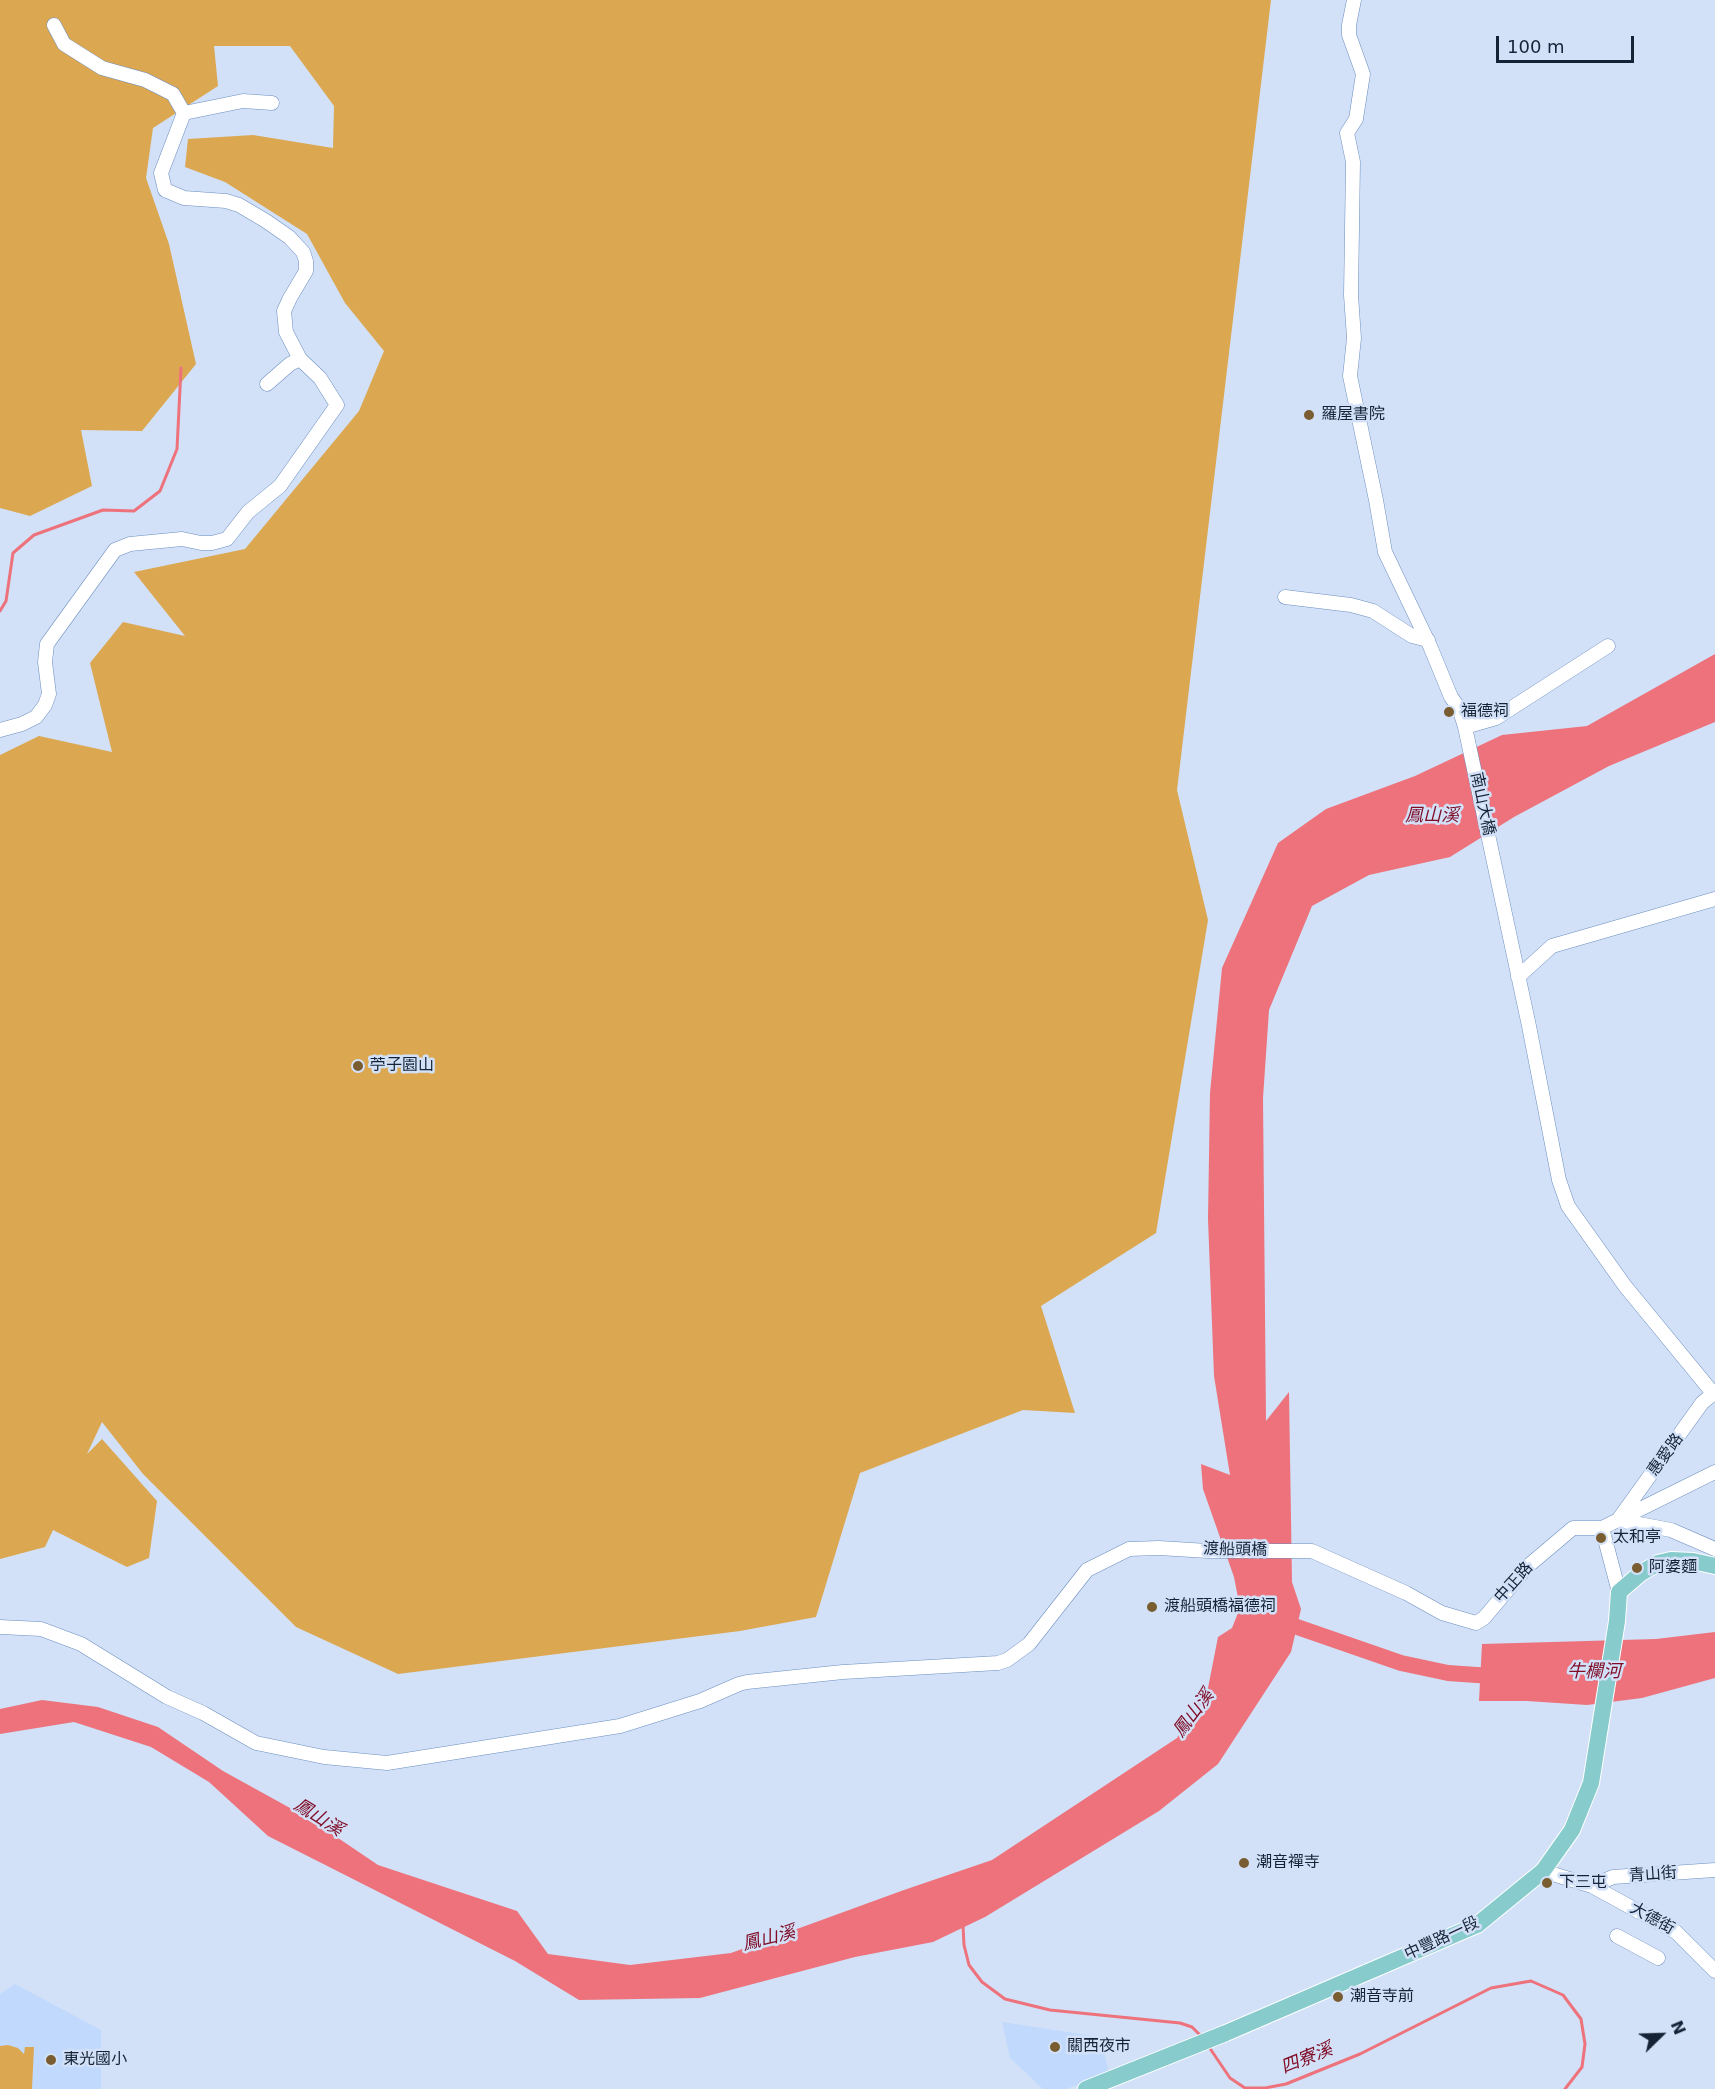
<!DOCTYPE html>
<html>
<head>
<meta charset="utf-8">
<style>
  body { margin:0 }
  #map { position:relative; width:1715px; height:2089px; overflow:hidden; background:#d2e1f7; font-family:"DejaVu Sans",sans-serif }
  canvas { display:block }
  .north { position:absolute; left:1631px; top:2005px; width:60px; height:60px; -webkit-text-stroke:4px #d2e1f7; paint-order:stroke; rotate:67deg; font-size:16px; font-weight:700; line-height:24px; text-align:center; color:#162337 }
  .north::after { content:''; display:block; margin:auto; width:21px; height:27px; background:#162337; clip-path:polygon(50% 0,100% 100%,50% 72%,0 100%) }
  .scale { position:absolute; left:1496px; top:36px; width:138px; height:27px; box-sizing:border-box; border:3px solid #162337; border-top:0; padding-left:8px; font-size:18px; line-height:21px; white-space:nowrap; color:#162337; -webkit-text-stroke:4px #d2e1f7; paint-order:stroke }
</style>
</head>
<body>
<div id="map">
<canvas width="1715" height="2089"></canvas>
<div class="north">N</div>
<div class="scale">100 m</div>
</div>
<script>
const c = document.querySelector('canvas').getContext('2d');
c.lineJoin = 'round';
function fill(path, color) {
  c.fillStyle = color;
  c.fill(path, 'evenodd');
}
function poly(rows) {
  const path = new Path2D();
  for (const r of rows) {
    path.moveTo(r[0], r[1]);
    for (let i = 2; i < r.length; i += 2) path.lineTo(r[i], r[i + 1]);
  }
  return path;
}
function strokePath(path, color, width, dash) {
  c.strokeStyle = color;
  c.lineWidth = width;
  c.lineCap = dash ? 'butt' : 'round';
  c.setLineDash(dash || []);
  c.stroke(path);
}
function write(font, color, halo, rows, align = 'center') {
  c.font = font + ' "DejaVu Sans","Noto Sans TC",sans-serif';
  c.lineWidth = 5;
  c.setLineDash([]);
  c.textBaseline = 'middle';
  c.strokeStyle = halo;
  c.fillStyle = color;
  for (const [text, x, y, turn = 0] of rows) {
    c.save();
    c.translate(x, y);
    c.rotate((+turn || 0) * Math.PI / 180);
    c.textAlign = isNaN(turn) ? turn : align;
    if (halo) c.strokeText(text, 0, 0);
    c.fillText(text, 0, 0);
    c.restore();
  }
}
const built = poly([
  [15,1984,101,2030,101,2089,0,2089,0,1994],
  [1002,2022,1100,2037,1109,2073,1066,2089,1043,2089,1010,2058]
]);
const green = poly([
  [0,0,1271,0,1177,790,1208,920,1156,1233,1041,1306,1075,1413,1023,1410,860,1473,816,1617,740,1631,398,1674,296,1627,143,1474,102,1422,87,1454,102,1439,157,1501,149,1558,127,1567,53,1530,45,1547,0,1559,0,755,39,736,112,752,90,663,123,622,185,636,134,572,245,549,359,411,384,351,345,303,307,234,225,182,185,167,188,139,253,135,333,148,334,106,290,46,214,46,218,86,153,128,146,178,169,244,196,364,142,431,81,430,92,486,30,516,0,508],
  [8,2045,18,2048,24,2054,25,2047,34,2047,32,2089,0,2089,0,2046]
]);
const water = poly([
  [1715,654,1715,722,1609,766,1514,817,1450,857,1369,875,1312,906,1269,1010,1263,1098,1266,1421,1289,1392,1292,1582,1301,1609,1291,1652,1218,1764,1159,1811,985,1917,933,1942,855,1957,700,1998,579,2000,515,1961,268,1836,209,1782,151,1747,74,1722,0,1734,0,1709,42,1700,98,1707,158,1727,223,1771,310,1819,378,1865,517,1911,548,1954,630,1965,731,1953,904,1890,992,1860,1177,1738,1208,1688,1218,1637,1232,1628,1240,1608,1234,1577,1203,1489,1201,1464,1230,1475,1214,1376,1208,1219,1210,1093,1222,968,1278,843,1326,809,1415,776,1502,735,1587,726],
  [1715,1632,1715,1678,1642,1698,1587,1705,1527,1701,1479,1701,1482,1644,1656,1639]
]);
const stream = poly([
  [0,611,6,601,13,553,34,535,103,510,134,511,160,491,177,449,181,368],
  [963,1926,964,1945,969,1965,982,1982,1005,1999,1050,2010,1180,2023,1192,2027,1202,2037],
  [1209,2047,1230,2078,1245,2088,1265,2088,1286,2084,1360,2054,1491,1988,1531,1981,1563,1995,1581,2019,1585,2044,1582,2067,1565,2089]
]);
const river = poly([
  [1277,1620,1401,1663,1448,1673,1491,1676,1501,1674]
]);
const minor = poly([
  [1354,0,1349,25,1349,35,1363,74,1356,119,1347,133,1353,162,1351,295,1354,338,1350,376,1376,500,1385,552,1430,646,1451,697,1459,708,1465,727,1529,1026,1559,1180,1568,1206,1625,1286,1712,1392],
  [54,25,64,44,102,68,145,80,173,94,184,113],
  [184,113,243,101,272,103],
  [267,384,290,364,300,359],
  [1285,597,1351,605,1373,611,1412,636,1428,640],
  [1465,727,1496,718,1608,646],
  [0,730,22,724,36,717,45,705,49,694,45,662,47,644,115,550,130,544,182,539,201,543,212,543,227,539,248,512,280,486,337,405,320,378,300,359,286,332,284,311,290,298,306,271,306,261,303,252,289,237,266,221,239,205,226,201,184,198,165,190,161,173,184,113],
  [1518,977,1552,946,1715,899],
  [1715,1392,1702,1403,1618,1520,1671,1530,1715,1549],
  [1602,1528,1619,1592],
  [0,1627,41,1629,81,1644,167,1697,203,1713,256,1743,324,1757,387,1763,620,1726,700,1701,739,1684,747,1682,843,1672,998,1663,1007,1660,1029,1644,1087,1570,1129,1549,1159,1548,1208,1551,1312,1551,1406,1593,1442,1613,1476,1623,1484,1618,1528,1566,1573,1528,1602,1528,1715,1472],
  [1543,1871,1592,1886,1676,1932,1715,1971],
  [1592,1886,1613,1877,1715,1870],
  [1617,1936,1658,1958]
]);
const major = poly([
  [1086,2089,1226,2033,1477,1925,1543,1871,1572,1830,1591,1783,1617,1621,1619,1592,1641,1573,1658,1563,1671,1560,1693,1561,1715,1566]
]);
const markers = [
  [1309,415,6,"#795d30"],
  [1449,712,6,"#795d30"],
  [358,1066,6,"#795d30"],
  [1601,1538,6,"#795d30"],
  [1637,1568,6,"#795d30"],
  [1152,1607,6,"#795d30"],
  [1244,1863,6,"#795d30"],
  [1547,1883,6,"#795d30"],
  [1338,1997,6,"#795d30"],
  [1055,2047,6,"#795d30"],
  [51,2060,6,"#795d30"]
];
const poiNames = [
  ["羅屋書院",1321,415],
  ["福德祠",1461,712],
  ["苧子園山",370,1066],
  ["太和亭",1613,1538],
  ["阿婆麵",1649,1568],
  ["渡船頭橋福德祠",1164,1607],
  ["潮音禪寺",1256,1863],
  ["下三屯",1559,1883],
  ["潮音寺前",1350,1997],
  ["關西夜市",1067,2047],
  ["東光國小",63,2060]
];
const streetNames = [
  ["南山大橋",1482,804,78],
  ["惠愛路",1666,1455,-54],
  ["渡船頭橋",1235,1550,1],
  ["中正路",1514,1583,-48],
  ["青山街",1653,1875,-4],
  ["大德街",1652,1919,29],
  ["中豐路一段",1442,1939,-25]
];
const waterNames = [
  ["鳳山溪",1432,816],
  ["牛欄河",1594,1672],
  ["鳳山溪",1194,1714,-53],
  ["鳳山溪",318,1818,32],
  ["鳳山溪",769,1939,-14],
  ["四寮溪",1307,2059,-22]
];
fill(built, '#c0d9fd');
fill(green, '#dca751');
fill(water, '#ed727b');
strokePath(stream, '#ed727b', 3);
strokePath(river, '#ed727b', 16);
strokePath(minor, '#6c8ec0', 15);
strokePath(major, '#fff', 18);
strokePath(minor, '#fff', 14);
strokePath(major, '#87cbcd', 16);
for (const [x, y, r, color] of markers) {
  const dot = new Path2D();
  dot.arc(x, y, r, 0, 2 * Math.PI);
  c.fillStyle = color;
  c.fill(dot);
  strokePath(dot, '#d2e1f7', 2);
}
write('16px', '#162337', '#d2e1f7', poiNames, 'left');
write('16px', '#162337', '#d2e1f7', streetNames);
write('italic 18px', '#7f0b25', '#d2e1f7', waterNames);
</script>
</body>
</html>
